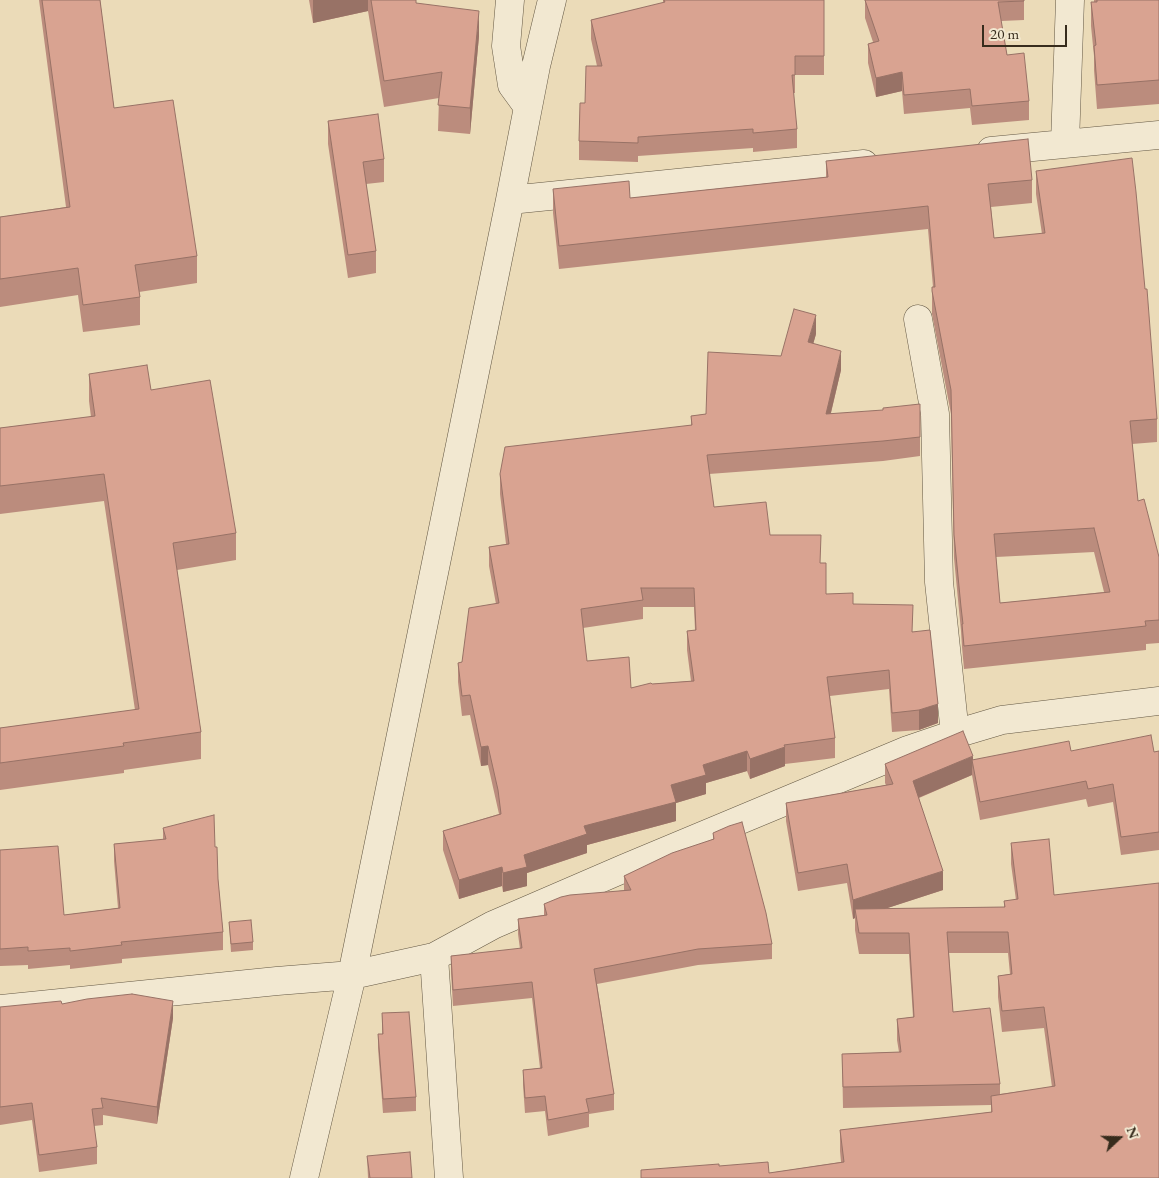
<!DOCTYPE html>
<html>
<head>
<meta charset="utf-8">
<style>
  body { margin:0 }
  #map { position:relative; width:1159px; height:1178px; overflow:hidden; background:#ebdbb8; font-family:"EB Garamond",serif }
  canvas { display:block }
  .north { position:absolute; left:1094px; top:1113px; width:50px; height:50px; -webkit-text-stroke:4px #f2e8d1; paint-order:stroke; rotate:69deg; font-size:14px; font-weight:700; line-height:20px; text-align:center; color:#372c1d }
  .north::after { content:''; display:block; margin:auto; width:18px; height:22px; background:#372c1d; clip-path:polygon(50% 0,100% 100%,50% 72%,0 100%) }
  .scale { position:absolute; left:982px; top:25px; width:85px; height:22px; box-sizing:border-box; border:2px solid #372c1d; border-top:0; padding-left:6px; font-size:15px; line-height:18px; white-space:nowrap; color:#372c1d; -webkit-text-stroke:4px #f2e8d1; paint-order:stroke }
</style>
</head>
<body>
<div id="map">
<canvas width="1159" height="1178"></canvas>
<div class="north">N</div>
<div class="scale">20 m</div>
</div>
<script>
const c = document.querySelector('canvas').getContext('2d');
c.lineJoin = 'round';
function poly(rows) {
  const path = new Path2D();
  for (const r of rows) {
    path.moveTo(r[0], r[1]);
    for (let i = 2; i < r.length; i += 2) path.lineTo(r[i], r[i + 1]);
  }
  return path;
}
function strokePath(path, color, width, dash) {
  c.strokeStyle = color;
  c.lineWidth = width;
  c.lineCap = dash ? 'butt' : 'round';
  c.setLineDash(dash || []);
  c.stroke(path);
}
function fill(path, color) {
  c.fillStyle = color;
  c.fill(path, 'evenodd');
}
const street = poly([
  [510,0,506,46,512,85,528,107],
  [1065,143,1070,0],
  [991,151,1159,135],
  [510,200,864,164],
  [918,319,935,414,939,582,955,734],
  [434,957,449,1178],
  [0,1009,277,981,352,975,434,957,493,925,625,868,908,750,955,734,1002,720,1159,701],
  [304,1178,352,975,510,200,536,66,552,0]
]);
const wall = poly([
  [39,0,100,0,114,108,197,256,197,283,139,292,140,297,140,325,83,332,78,295,0,307,0,217,66,207],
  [309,0,416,0,416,3,479,36,470,134,438,131,439,98,384,107,368,11,313,23],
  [663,0,824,0,824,75,795,75,795,93,793,93,797,129,797,148,753,152,753,148,638,156,638,162,579,160,579,141,585,103,597,66,591,39,591,20,663,3],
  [865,0,1024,0,1024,20,1001,21,1007,55,1029,101,1029,120,972,125,970,108,904,114,902,91,876,97,868,63,868,44,873,42,865,18],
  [1094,0,1159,0,1159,104,1097,109,1094,70,1094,56,1091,26,1091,2,1094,2],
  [328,121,384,159,384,182,366,184,376,251,376,273,348,278,328,144],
  [826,161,1032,180,1032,203,991,207,994,238,1042,234,1036,194,1036,171,1145,289,1157,419,1157,442,1132,444,1138,501,1159,557,1159,643,1146,644,1146,650,964,669,962,647,961,631,954,558,951,414,932,314,932,287,933,287,928,229,559,269,553,213,553,189,630,198,826,177],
  [1094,552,1104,592,1000,603,996,557],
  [816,334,813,344,841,370,831,413,920,437,920,456,883,461,709,474,714,507,770,535,820,563,826,594,853,604,913,632,938,723,919,730,892,732,889,689,830,696,835,738,835,758,785,764,785,766,750,779,747,771,706,783,706,794,676,803,676,821,587,845,587,853,527,873,527,886,503,892,502,886,459,899,443,850,443,831,499,814,488,765,481,766,470,715,462,716,458,682,458,663,462,662,496,604,489,566,489,547,506,544,500,494,500,474,691,425,691,416,706,414,781,356],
  [643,607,694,607,695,630,687,631,687,650,691,681,652,684,631,688,587,661,583,628,643,619],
  [89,374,151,390,236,533,236,560,177,570,201,732,201,759,124,770,124,773,0,790,0,728,135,710,104,501,0,514,0,428,91,417,89,401],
  [1071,751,1154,752,1159,751,1159,850,1121,855,1113,802,1088,807,1086,799,980,820,972,775,919,798,943,890,884,909,1004,907,1004,901,1016,900,1011,864,1011,843,1054,895,1159,1178,641,1178,719,1166,769,1173,841,1162,840,1151,840,1130,991,1112,991,1105,843,1108,842,1054,899,1052,897,1040,897,1019,913,1017,909,954,859,954,855,930,855,918,853,919,847,883,798,891,786,821,786,803,886,785,885,783,885,764,973,760],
  [949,953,1008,953,1010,974,998,976,998,997,1002,1032,1044,1028,1052,1087,1000,1094,1000,1084,953,1012],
  [163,828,215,847,223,932,223,950,122,959,122,963,70,969,70,965,28,969,28,965,0,966,0,850,64,915,118,908,114,861,114,844,163,840],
  [713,833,772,944,772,959,698,965,597,984,614,1094,614,1110,589,1114,589,1127,548,1136,545,1111,525,1113,523,1085,523,1070,540,1068,532,998,453,1006,451,972,451,956,520,949,518,934,518,919,544,915,544,904,624,890,624,876,713,839],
  [229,922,253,942,253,950,231,952],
  [62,1004,173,1018,157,1124,103,1115,103,1125,94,1126,97,1147,97,1164,39,1172,32,1120,0,1125,0,1007],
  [382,1013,416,1097,416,1111,383,1113,378,1048,378,1034,382,1034],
  [367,1156,412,1178,368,1178]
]);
const shadedWall = poly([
  [313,0,368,0,368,11,313,23],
  [479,11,479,36,470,134,470,108],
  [902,72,902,91,876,97,876,78],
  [816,315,816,334,808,362,808,342],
  [841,351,841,370,826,433,826,414],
  [938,704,938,723,919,730,919,710],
  [488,746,488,765,481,766,481,747],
  [785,747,785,766,750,779,750,759],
  [747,751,747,771,706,783,706,794,676,803,676,821,587,845,587,853,527,873,527,886,503,892,503,873,524,855,671,785,703,765],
  [973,756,973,769,972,760,972,775,913,800,913,781],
  [502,867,502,886,459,899,459,880],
  [943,871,943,890,857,918,855,909,855,918,853,919,853,900],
  [173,1001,173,1018,157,1124,157,1107]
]);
const building = poly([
  [42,0,100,0,114,108,173,100,197,256,135,265,140,297,83,305,78,268,0,279,0,217,70,207,42,0],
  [371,0,416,0,416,3,479,11,470,108,438,105,442,72,384,81,371,0],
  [664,0,824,0,824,56,795,56,795,75,792,75,797,129,753,133,753,129,638,137,638,143,579,141,580,103,585,103,586,66,602,66,591,20,665,2,664,0],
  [865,0,1024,0,1024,1,998,2,1007,55,1024,53,1029,101,972,106,970,89,904,95,902,72,876,78,868,44,879,41,865,0],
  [1097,0,1159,0,1159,80,1097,85,1094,46,1096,45,1091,2,1097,2,1097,0],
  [378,114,384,159,363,162,376,251,348,255,328,121,378,114],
  [1028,139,1032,180,988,184,994,238,1045,233,1036,171,1132,158,1136,192,1145,289,1147,289,1157,419,1130,421,1138,501,1144,499,1159,557,1159,620,1145,621,1146,626,964,646,962,624,963,624,961,607,954,535,951,390,932,291,932,287,935,287,928,206,559,246,553,189,629,181,630,198,828,177,826,161,1028,139],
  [1094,528,1110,592,1000,603,994,534,1094,528],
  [794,309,816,315,808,342,841,351,826,414,883,410,883,408,920,404,920,437,883,441,707,455,714,507,766,502,770,535,821,535,820,563,826,563,826,594,853,593,853,604,913,605,912,632,930,630,938,704,919,710,892,713,889,670,827,677,835,738,784,745,785,747,750,759,747,751,703,765,706,775,671,785,676,802,584,826,587,834,524,855,527,867,503,873,502,867,459,880,443,831,501,814,498,790,488,746,481,747,470,695,462,696,458,663,462,662,469,608,499,603,489,547,509,544,500,474,505,447,692,425,691,416,706,414,708,352,781,356,794,309],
  [641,588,694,588,696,630,687,631,694,681,652,684,651,683,631,688,629,657,587,661,581,609,643,600,641,588],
  [147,365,151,390,210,380,236,533,173,543,201,732,123,743,124,746,0,763,0,728,139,709,104,474,0,486,0,428,95,416,89,374,147,365],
  [963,731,973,756,913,781,943,871,853,900,847,864,798,873,786,803,893,784,885,764,963,731],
  [1151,735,1154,752,1159,751,1159,832,1121,837,1113,784,1088,789,1086,781,980,802,972,760,1069,741,1071,751,1151,735],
  [214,815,215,847,217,847,218,879,223,932,121,942,122,945,70,951,70,948,28,951,28,947,0,949,0,850,58,846,64,915,120,908,114,844,166,839,163,828,214,815],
  [742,822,766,913,772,944,698,949,594,969,614,1094,586,1099,589,1112,548,1120,545,1096,525,1098,523,1070,542,1068,532,982,453,990,451,956,522,948,518,919,547,915,544,904,561,897,570,895,631,890,624,876,672,853,714,839,713,833,729,826,742,822],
  [1049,839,1054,895,1159,883,1159,1178,641,1178,641,1170,719,1164,719,1166,768,1162,769,1173,844,1162,840,1130,992,1112,991,1096,1055,1086,1044,1007,1002,1011,998,976,1012,974,1008,932,947,932,953,1012,990,1008,1000,1084,843,1087,842,1054,901,1052,897,1019,914,1017,909,933,859,933,855,909,1005,907,1004,901,1018,899,1011,843,1049,839],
  [251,920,253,942,231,944,229,922,251,920],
  [132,994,173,1001,157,1107,101,1098,103,1108,92,1109,97,1147,39,1155,32,1103,0,1107,0,1007,61,1001,62,1004,87,999,132,994],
  [409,1012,416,1097,383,1099,378,1034,383,1034,382,1013,409,1012],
  [410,1152,412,1178,370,1178,367,1156,410,1152]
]);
strokePath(street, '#645844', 29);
strokePath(street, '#f2e8d1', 28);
fill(wall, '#bb8c7d');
fill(shadedWall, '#987266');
fill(building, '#d9a391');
strokePath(building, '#987266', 1);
</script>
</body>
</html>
